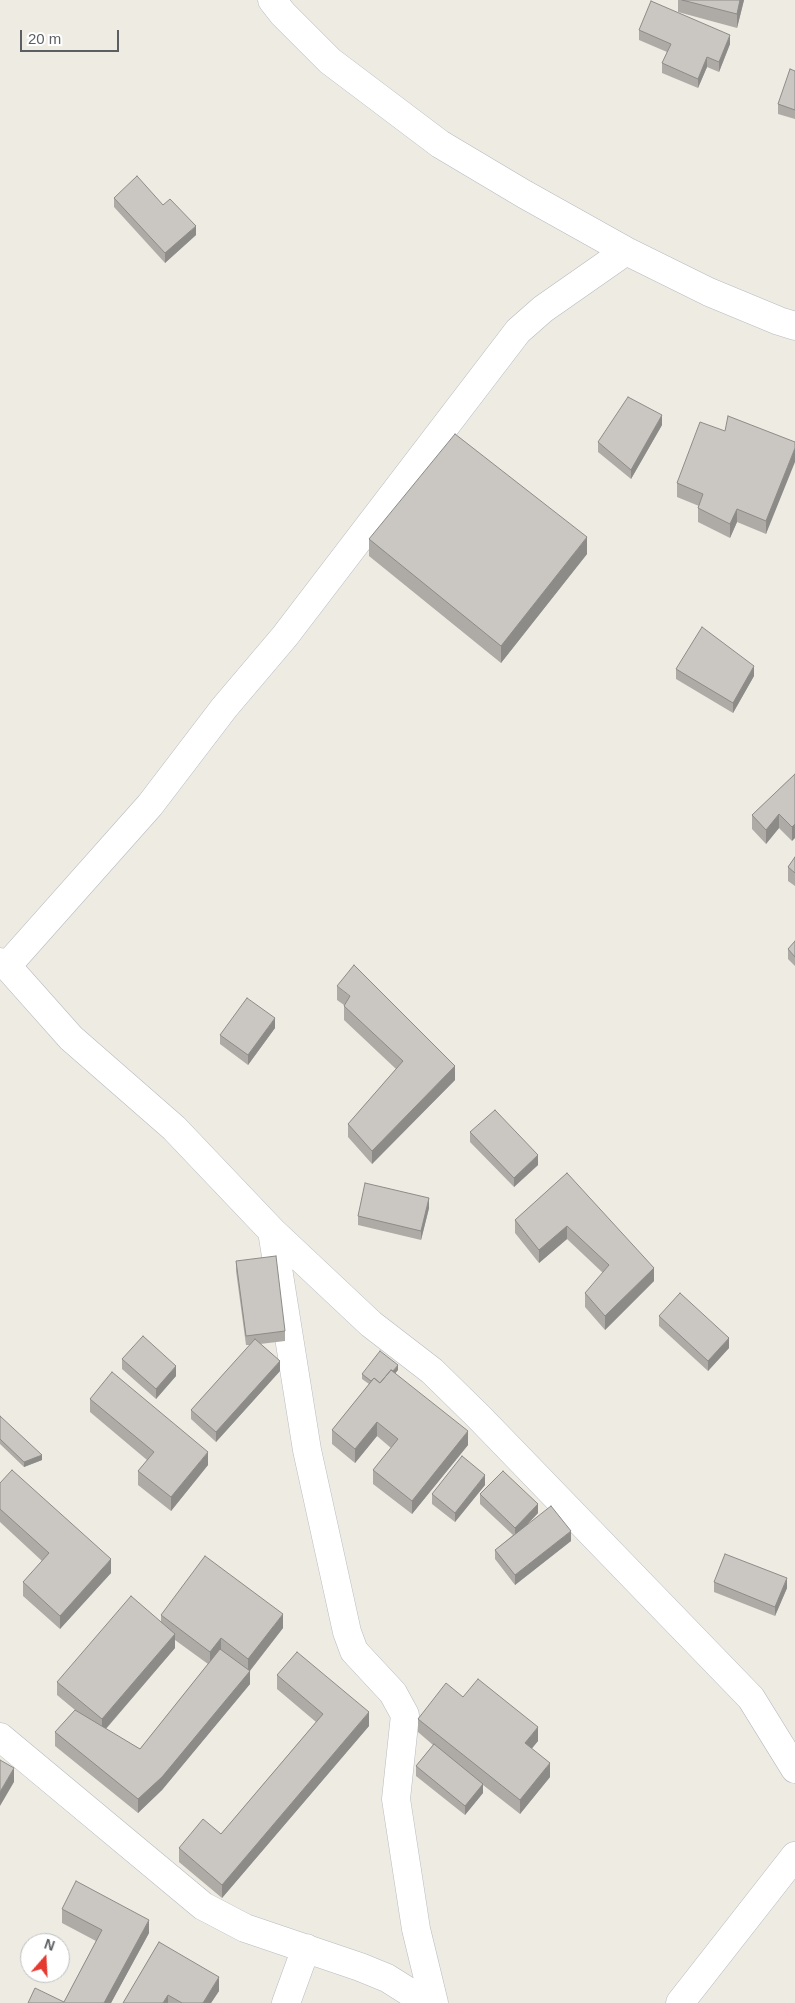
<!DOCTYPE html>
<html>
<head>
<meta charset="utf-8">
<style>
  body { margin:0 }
  #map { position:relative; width:795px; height:2003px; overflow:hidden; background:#edebe2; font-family:Helvetica,sans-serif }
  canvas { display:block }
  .north { position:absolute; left:20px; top:1933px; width:50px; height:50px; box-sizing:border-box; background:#fff; border:1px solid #bdbfc1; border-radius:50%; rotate:19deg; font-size:14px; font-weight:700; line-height:20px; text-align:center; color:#5b5f63 }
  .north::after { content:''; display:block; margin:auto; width:18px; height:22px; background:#e53a31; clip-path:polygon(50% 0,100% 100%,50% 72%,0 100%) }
  .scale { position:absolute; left:20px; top:30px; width:99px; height:22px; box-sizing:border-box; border:2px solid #5b5f63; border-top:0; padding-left:6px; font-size:15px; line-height:18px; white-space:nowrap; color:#5b5f63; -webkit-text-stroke:4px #fff; paint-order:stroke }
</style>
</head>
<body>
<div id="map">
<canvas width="795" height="2003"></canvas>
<div class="north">N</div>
<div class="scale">20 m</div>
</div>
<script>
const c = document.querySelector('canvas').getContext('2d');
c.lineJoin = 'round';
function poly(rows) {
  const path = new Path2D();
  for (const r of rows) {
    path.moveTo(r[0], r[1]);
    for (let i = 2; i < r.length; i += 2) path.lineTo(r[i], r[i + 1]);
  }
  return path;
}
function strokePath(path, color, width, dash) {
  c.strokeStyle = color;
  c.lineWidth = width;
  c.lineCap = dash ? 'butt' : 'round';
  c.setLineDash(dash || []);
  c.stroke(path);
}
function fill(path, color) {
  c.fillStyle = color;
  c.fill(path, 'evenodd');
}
const street = poly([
  [272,0,283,14,330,61,440,144,524,194,626,251],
  [0,962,7,966,71,1038,174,1128,272,1231,371,1324,432,1371,479,1417,751,1698,795,1769],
  [7,966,150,805,224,708,285,636,518,331,543,309,626,251,709,292,779,321,795,326],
  [272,1231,307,1450,347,1632,354,1651,393,1693,405,1715,396,1799,416,1929,434,2003],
  [0,1737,203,1906,245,1928,360,1967,387,1978,427,2003],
  [286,2003,306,1948],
  [680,2003,795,1856]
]);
const wall = poly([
  [678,0,744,0,737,28,678,12],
  [639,30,730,44,719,72,707,67,698,88,662,73,662,63,667,52,639,40],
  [795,71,795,119,778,114,778,104],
  [114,198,163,205,196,235,165,263,114,207],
  [662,425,631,479,598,452,598,442],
  [725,431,795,442,766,534,737,522,730,538,698,522,698,508,699,506,677,497,677,483],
  [369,539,587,554,501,663,369,556],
  [676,669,754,676,733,713,676,679],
  [795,774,792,841,779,828,766,844,752,829,752,815],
  [795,857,795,886,788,881,788,867],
  [795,941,795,966,788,959,788,949],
  [337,986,455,1080,372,1164,348,1137,348,1124,396,1069,344,1020,344,1005,337,1000],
  [275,1028,248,1065,220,1044,220,1035],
  [470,1132,538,1165,514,1187,470,1142],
  [567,1173,654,1281,605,1330,585,1307,585,1293,603,1273,567,1239,539,1263,515,1233,515,1220],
  [429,1208,421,1240,358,1225,358,1216],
  [236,1261,285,1331,285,1341,260,1344,280,1371,216,1442,191,1419,191,1410,250,1345,246,1345,236,1271],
  [659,1316,729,1348,708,1371,659,1326],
  [122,1359,176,1376,156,1399,122,1369],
  [398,1370,395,1373,468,1445,412,1514,373,1484,373,1470,391,1448,377,1436,355,1463,332,1444,332,1430,369,1384,362,1379,362,1374],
  [90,1399,208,1465,171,1511,138,1485,138,1471,147,1460,90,1412],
  [0,1416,42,1460,24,1467,0,1444],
  [0,1483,111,1573,60,1629,23,1596,23,1582,42,1561,0,1522],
  [485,1485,455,1522,432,1504,432,1494],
  [480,1494,538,1513,528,1524,571,1541,515,1585,495,1559,495,1550,513,1535,480,1504],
  [714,1582,787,1588,775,1616,714,1592],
  [161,1615,283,1628,250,1671,250,1684,162,1790,138,1813,55,1746,55,1732,75,1710,57,1695,57,1682,161,1622],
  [175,1640,208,1664,140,1749,106,1729,175,1648],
  [277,1675,369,1726,222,1898,179,1862,179,1848,221,1834,316,1722,277,1689],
  [463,1697,538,1741,531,1749,550,1777,520,1814,483,1785,483,1793,465,1815,416,1776,416,1766,433,1745,418,1732,418,1719],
  [62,1909,149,1933,111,2003,28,2003,64,2002,96,1941,62,1923],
  [159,1942,219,1991,211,2003,123,2003]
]);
const shadedWall = poly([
  [740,0,744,0,737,28,737,14],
  [730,35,730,44,719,72,719,62],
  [707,57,707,67,698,88,698,79],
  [196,226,196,235,165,263,165,253],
  [662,415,662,425,631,479,631,470],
  [795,448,795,462,766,534,766,521],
  [737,509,737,522,730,538,730,524],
  [587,537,587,554,501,663,501,646],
  [754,666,754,676,733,713,733,703],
  [779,814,779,828,766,844,766,830],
  [795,824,795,838,792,841,792,827],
  [275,1018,275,1028,248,1065,248,1055],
  [455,1066,455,1080,372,1164,372,1151],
  [538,1155,538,1165,514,1187,514,1178],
  [429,1198,429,1208,421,1240,421,1231],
  [567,1226,567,1239,539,1263,539,1250],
  [654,1268,654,1281,605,1330,605,1316],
  [729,1338,729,1348,708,1371,708,1361],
  [280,1361,280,1371,216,1442,216,1432],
  [398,1365,398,1370,379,1393,379,1388],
  [176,1366,176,1376,156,1399,156,1389],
  [377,1422,377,1436,355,1463,355,1449],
  [468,1431,468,1445,412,1514,412,1501],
  [208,1452,208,1465,171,1511,171,1497],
  [42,1455,42,1460,24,1467,24,1462],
  [485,1475,485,1485,455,1522,455,1513],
  [538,1504,538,1513,515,1537,515,1528],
  [571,1531,571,1541,515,1585,515,1575],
  [111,1559,111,1573,60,1629,60,1616],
  [787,1578,787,1588,775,1616,775,1607],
  [283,1614,283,1628,248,1673,248,1659],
  [175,1634,175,1648,102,1733,102,1719],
  [221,1638,221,1652,210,1666,210,1652],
  [250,1671,250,1684,162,1790,138,1813,138,1799],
  [369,1712,369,1726,222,1898,222,1885],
  [538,1727,538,1741,525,1757,525,1743],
  [550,1763,550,1777,520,1814,520,1800],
  [14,1768,14,1782,0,1806,0,1792],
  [483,1784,483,1793,465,1815,465,1806],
  [149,1920,149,1933,111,2003,104,2003],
  [219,1977,219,1991,211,2003,203,2003],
  [168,1995,168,2003,163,2003]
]);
const building = poly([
  [682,0,740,0,737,14,682,0],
  [651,1,730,35,719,62,707,57,698,79,662,63,671,44,639,30,651,1],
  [790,69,795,71,795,110,778,104,790,69],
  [137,176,163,205,170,199,196,226,165,253,114,198,137,176],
  [628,397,662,415,631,470,598,442,628,397],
  [728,416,795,442,795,448,766,521,737,509,730,524,698,508,703,494,677,483,700,422,725,431,728,416],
  [455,434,587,537,501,646,369,539,455,434],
  [702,627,754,666,733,703,676,669,702,627],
  [795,774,795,824,792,827,779,814,766,830,752,815,795,774],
  [795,857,795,873,788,867,795,857],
  [795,941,795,957,788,949,795,941],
  [354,965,455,1066,372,1151,348,1124,403,1061,344,1006,350,996,337,986,354,965],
  [247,998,275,1018,248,1055,220,1035,247,998],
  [495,1110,538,1155,514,1178,470,1132,495,1110],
  [567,1173,654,1268,605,1316,585,1293,609,1265,567,1226,539,1250,515,1220,567,1173],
  [365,1183,429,1198,421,1231,358,1216,365,1183],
  [276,1256,285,1331,246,1336,236,1261,276,1256],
  [680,1293,729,1338,708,1361,659,1316,680,1293],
  [143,1336,176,1366,156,1389,122,1359,143,1336],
  [255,1339,280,1361,216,1432,191,1410,255,1339],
  [380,1351,398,1365,393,1371,391,1370,380,1383,374,1378,371,1381,362,1374,380,1351],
  [391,1370,468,1431,412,1501,373,1470,398,1439,377,1422,355,1449,332,1430,374,1378,380,1383,391,1370],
  [112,1372,208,1452,171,1497,138,1471,154,1452,90,1399,112,1372],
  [0,1416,42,1455,24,1462,0,1439,0,1416],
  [462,1456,485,1475,455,1513,432,1494,462,1456],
  [12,1470,111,1559,60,1616,23,1582,49,1553,0,1509,0,1483,12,1470],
  [503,1471,538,1504,515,1528,480,1494,503,1471],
  [551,1506,571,1531,515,1575,495,1550,551,1506],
  [725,1554,787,1578,775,1607,714,1582,725,1554],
  [205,1556,283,1614,248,1659,221,1638,210,1652,161,1615,205,1556],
  [131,1596,175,1634,102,1719,57,1682,131,1596],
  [220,1649,250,1671,162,1777,138,1799,55,1732,75,1710,140,1749,220,1649],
  [297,1652,369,1712,222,1885,179,1848,203,1819,221,1834,323,1714,277,1675,297,1652],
  [478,1679,538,1727,525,1743,550,1763,520,1800,418,1719,446,1683,463,1697,478,1679],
  [434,1744,483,1784,465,1806,416,1766,434,1744],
  [0,1760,14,1768,0,1792,0,1760],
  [76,1881,149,1920,104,2003,28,2003,35,1988,64,2002,102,1930,62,1909,76,1881],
  [159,1942,219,1977,203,2003,182,2003,168,1995,163,2003,123,2003,159,1942]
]);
strokePath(street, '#b8babf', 29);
strokePath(street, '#fff', 28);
fill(wall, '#aeaba7');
fill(shadedWall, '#8d8b88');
fill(building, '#cac7c2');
strokePath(building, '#8d8b88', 1);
</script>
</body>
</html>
